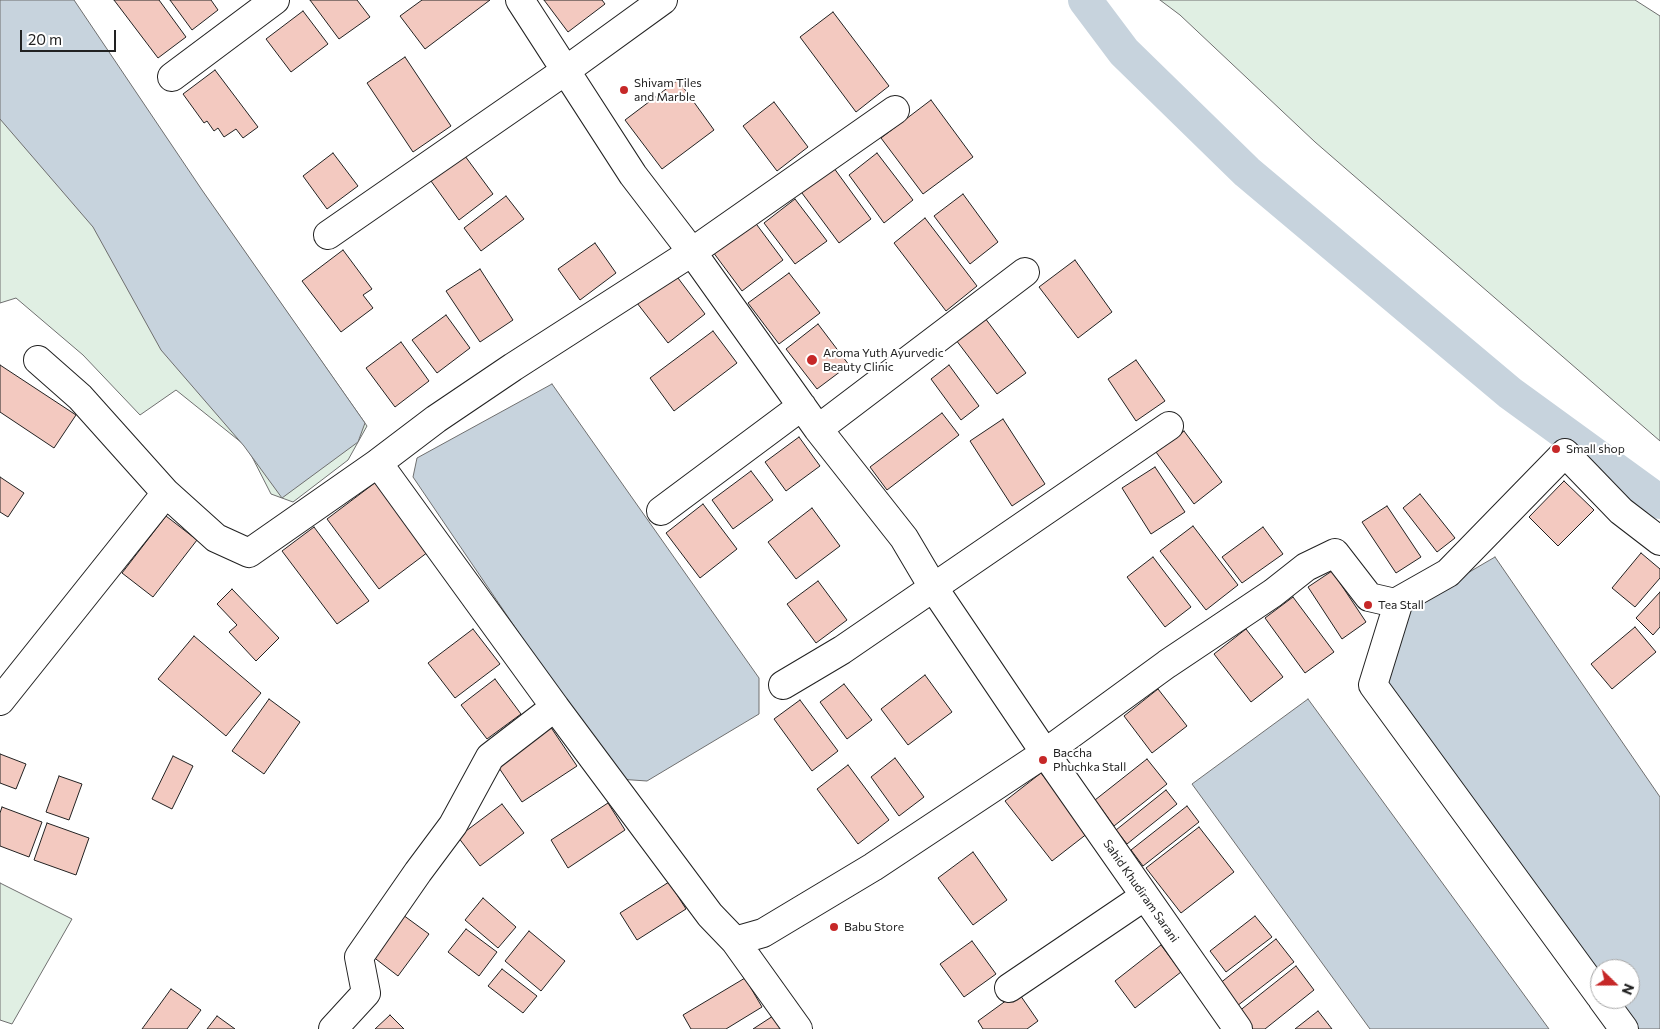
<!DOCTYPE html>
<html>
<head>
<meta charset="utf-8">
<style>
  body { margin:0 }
  #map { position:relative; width:1660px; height:1029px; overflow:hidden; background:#fff; font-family:Commissioner,sans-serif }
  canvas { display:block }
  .north { position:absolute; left:1590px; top:959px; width:50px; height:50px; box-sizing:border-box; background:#fff; border:1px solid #a7a7a7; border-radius:50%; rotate:112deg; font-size:14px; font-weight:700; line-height:20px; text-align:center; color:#222 }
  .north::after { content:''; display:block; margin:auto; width:18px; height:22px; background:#c62828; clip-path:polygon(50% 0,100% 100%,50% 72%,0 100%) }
  .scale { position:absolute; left:20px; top:30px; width:96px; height:22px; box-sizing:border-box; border:2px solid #222; border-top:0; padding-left:6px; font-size:15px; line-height:18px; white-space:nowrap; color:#222; -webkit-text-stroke:4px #fff; paint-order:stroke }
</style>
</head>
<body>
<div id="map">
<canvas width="1660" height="1029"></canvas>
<div class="north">N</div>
<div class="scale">20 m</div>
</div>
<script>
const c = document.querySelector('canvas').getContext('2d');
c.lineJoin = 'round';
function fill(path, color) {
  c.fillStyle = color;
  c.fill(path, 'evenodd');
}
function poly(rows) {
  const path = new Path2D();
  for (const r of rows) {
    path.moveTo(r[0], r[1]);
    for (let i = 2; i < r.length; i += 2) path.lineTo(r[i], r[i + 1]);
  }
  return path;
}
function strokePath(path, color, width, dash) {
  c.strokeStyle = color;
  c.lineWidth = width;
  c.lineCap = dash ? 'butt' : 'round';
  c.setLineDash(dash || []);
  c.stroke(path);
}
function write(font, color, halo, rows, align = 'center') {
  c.font = font + ' Commissioner,sans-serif';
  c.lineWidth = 4;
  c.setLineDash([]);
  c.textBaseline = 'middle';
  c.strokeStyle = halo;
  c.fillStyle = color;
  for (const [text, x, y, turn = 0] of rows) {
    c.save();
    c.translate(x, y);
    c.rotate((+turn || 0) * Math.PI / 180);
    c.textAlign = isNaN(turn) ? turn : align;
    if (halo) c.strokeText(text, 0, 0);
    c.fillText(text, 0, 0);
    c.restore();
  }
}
const green = poly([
  [0,0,197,184,367,426,348,460,293,502,271,494,247,447,176,390,140,415,83,355,16,298,0,303,0,0],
  [1160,0,1635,0,1660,16,1660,441,1315,142,1180,15,1160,0],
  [0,883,72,919,12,1024,0,1020,0,883]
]);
const water = poly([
  [0,0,74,0,202,190,365,423,358,442,282,498,244,446,161,350,93,227,0,119,0,0],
  [552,384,759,678,759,714,647,781,618,779,413,477,417,458,552,384],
  [1495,557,1660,797,1660,1029,1624,1029,1602,999,1630,999,1630,969,1600,969,1600,996,1369,679,1406,609,1495,557],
  [1308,699,1549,1029,1370,1029,1192,784,1308,699]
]);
const canal = poly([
  [1085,0,1124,52,1247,172,1510,393,1660,502]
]);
const building = poly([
  [114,0,159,0,186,37,158,58,114,0],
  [170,0,211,0,218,10,192,30,170,0],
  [310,0,357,0,370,17,339,39,310,0],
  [422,0,490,0,425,49,400,16,422,0],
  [544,0,602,0,605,4,568,32,544,0],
  [303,11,328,44,291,72,266,39,303,11],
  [833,12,889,86,856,112,800,37,833,12],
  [405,57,451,126,413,152,367,83,405,57],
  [215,70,258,127,243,138,236,129,224,137,218,128,214,131,207,121,204,123,183,94,215,70],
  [678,80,714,130,662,169,625,120,678,80],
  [931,100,973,157,923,194,881,138,931,100],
  [774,102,808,147,777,171,743,126,774,102],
  [333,153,358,186,327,209,303,176,333,153],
  [877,153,913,200,884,223,849,175,877,153],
  [465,156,493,194,459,220,431,181,465,156],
  [831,164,871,219,839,243,799,189,831,164],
  [963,194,998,242,970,264,934,216,963,194],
  [506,196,524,219,481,251,464,228,506,196],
  [795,199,827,241,795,264,764,223,795,199],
  [925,218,977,286,946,311,894,243,925,218],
  [754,221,783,260,742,291,713,252,754,221],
  [595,243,616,273,580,300,558,269,595,243],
  [343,250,372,289,363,295,373,308,341,332,302,281,343,250],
  [1075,260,1112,312,1078,338,1039,287,1075,260],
  [480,269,513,320,480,342,446,291,480,269],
  [789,273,820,313,779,344,748,303,789,273],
  [675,274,705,314,668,343,637,303,675,274],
  [446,315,470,348,437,373,412,340,446,315],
  [985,318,1026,373,997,394,956,340,985,318],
  [818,324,849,365,817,389,786,349,818,324],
  [713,331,737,363,674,411,650,378,713,331],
  [401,342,429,381,395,407,366,368,401,342],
  [1136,360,1165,401,1136,421,1108,379,1136,360],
  [0,365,76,415,54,448,0,412,0,365],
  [949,365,979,406,961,420,931,379,949,365],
  [942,413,959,435,887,490,870,467,942,413],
  [1003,419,1045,484,1012,506,970,441,1003,419],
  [1184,431,1222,482,1194,504,1156,452,1184,431],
  [799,437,820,466,786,491,765,462,799,437],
  [1155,467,1185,512,1151,534,1122,488,1155,467],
  [751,471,773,500,733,529,712,500,751,471],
  [0,477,24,493,8,517,0,512,0,477],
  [380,479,432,549,379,589,327,519,380,479],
  [1564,481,1594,510,1558,546,1529,517,1564,481],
  [1420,494,1455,538,1437,552,1403,508,1420,494],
  [703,504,737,549,700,578,666,533,703,504],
  [1387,506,1421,557,1396,573,1362,522,1387,506],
  [812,508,840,546,796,579,768,542,812,508],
  [166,516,197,540,153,597,122,573,166,516],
  [1193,526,1238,585,1206,610,1160,551,1193,526],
  [314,527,369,601,337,624,282,551,314,527],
  [1263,527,1283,554,1242,583,1222,557,1263,527],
  [1641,553,1660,569,1660,578,1635,607,1612,588,1641,553],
  [1153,557,1191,607,1165,627,1127,577,1153,557],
  [1332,571,1366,622,1342,639,1308,587,1332,571],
  [818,581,847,620,816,643,787,604,818,581],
  [232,589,279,638,256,661,229,632,237,625,217,604,232,589],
  [1660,592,1660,627,1653,635,1636,618,1660,592],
  [1293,597,1334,652,1305,673,1265,618,1293,597],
  [1635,627,1656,652,1612,689,1591,664,1635,627],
  [473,629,500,664,455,698,428,663,473,629],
  [1246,629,1283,677,1251,702,1214,654,1246,629],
  [194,636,261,693,226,736,158,679,194,636],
  [925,675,952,712,908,745,881,709,925,675],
  [495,679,521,714,487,739,461,705,495,679],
  [844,684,872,720,847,739,820,702,844,684],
  [1158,689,1187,726,1152,753,1124,716,1158,689],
  [269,699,300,722,264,774,232,751,269,699],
  [800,700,838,751,812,771,774,719,800,700],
  [550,726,577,766,522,802,495,762,550,726],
  [0,754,26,764,16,789,0,783,0,754],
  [173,756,193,766,172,809,152,799,173,756],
  [895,758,924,797,899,816,871,777,895,758],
  [1147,759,1167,784,1114,826,1095,800,1147,759],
  [848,765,889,820,858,844,817,789,848,765],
  [1041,773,1088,833,1052,861,1005,801,1041,773],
  [59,776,82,784,69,820,46,812,59,776],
  [1166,790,1177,804,1127,844,1116,830,1166,790],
  [608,803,625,830,568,868,551,840,608,803],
  [502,804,524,833,480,866,458,837,502,804],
  [1187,806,1199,822,1143,866,1131,850,1187,806],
  [2,807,42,822,29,857,0,846,0,813,2,807],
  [47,823,89,838,76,875,34,860,47,823],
  [1199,827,1234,872,1181,913,1146,868,1199,827],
  [973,852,1007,900,973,925,938,878,973,852],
  [669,882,686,909,637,940,620,913,669,882],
  [483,898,516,927,498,948,465,920,483,898],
  [403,915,429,934,398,976,372,956,403,915],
  [1255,916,1272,937,1226,972,1210,951,1255,916],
  [466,929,497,952,479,976,448,952,466,929],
  [529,931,565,961,541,991,505,961,529,931],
  [1276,939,1294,962,1237,1006,1219,984,1276,939],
  [972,941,996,974,964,997,940,964,972,941],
  [1161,945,1181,972,1135,1008,1115,981,1161,945],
  [1296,966,1314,990,1265,1029,1251,1029,1238,1012,1296,966],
  [502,969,537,996,523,1013,488,986,502,969],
  [745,978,762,1007,726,1029,691,1029,683,1015,745,978],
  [171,989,201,1010,187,1029,142,1029,171,989],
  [1018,992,1038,1021,1027,1029,983,1029,978,1021,1018,992],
  [1318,1011,1332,1029,1295,1029,1318,1011],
  [390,1015,404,1029,375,1029,390,1015],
  [217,1016,235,1029,207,1029,217,1016],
  [773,1016,781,1029,753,1029,773,1016]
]);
const minor = poly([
  [520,0,633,175,692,252,818,429,904,538,933,587,1045,753,1238,1029],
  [172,77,275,0],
  [328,235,565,71,663,0],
  [38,360,80,397,166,493],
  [818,429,1025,272],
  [378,463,555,707],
  [661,511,802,406],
  [1399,601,1373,685,1600,996],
  [783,685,842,650,1169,426],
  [0,701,166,493,216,538,249,553,378,463,436,419,513,367,692,252,895,110],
  [735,941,798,1029],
  [1009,988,1145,896],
  [1602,999,1624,1029],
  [333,1029,366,993,359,957,418,872,453,825,490,757,555,707,710,915,735,941,763,933,873,867,1045,753,1167,664,1273,593,1306,567,1335,553,1369,597,1395,603,1448,573,1565,453,1621,511,1660,541]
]);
const markers = [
  [624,90,5,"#c62828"],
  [812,360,6,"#c62828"],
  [1556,449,5,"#c62828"],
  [1368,605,5,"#c62828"],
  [1043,760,5,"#c62828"],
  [834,927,5,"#c62828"]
];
const poiNames = [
  ["Shivam Tiles",634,83],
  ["and Marble",634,97],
  ["Aroma Yuth Ayurvedic",823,353],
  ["Beauty Clinic",823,367],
  ["Small shop",1566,449],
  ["Tea Stall",1378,605],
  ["Baccha",1053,753],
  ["Phuchka Stall",1053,767],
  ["Babu Store",844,927]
];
const streetNames = [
  ["Sahid Khudiram Sarani",1141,891,55]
];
fill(green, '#e0efe3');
strokePath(green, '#6f6f6f', 1);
fill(water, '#c7d3dd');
strokePath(water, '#6f6f6f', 1);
strokePath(canal, '#c7d3dd', 34);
fill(building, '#f3c9c0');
strokePath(building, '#222', 1);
strokePath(minor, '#222', 30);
strokePath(minor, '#fff', 28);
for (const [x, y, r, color] of markers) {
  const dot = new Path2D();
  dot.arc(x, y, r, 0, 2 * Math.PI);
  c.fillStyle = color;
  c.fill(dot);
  strokePath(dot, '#fff', 2);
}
write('12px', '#222', '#fff', poiNames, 'left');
write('12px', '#222', '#fff', streetNames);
</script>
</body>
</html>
